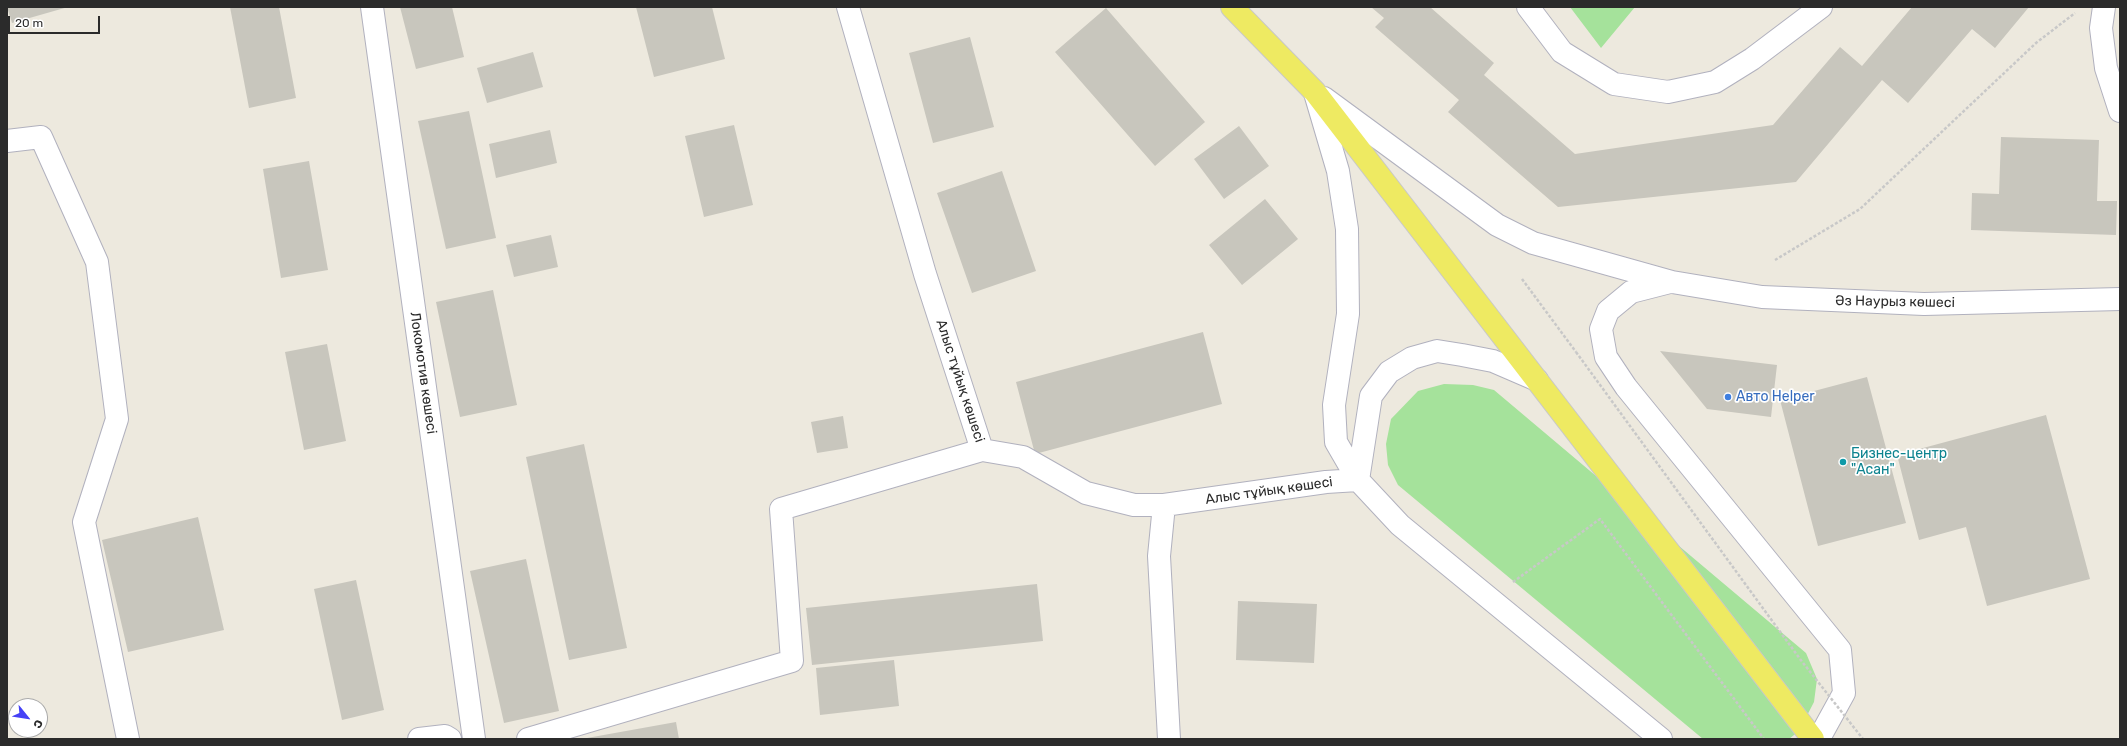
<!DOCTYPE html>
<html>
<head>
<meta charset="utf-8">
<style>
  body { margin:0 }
  #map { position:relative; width:2127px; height:746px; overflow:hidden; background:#ede9de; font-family:Rubik,sans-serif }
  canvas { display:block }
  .frame { position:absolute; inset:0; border:8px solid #2b2b2b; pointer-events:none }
  .north { position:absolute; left:8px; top:698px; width:40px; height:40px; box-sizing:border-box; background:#fff; border:1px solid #aaa; border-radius:50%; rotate:120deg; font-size:11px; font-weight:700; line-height:16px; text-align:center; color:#2b2b2b }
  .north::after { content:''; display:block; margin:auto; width:14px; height:18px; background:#4541f6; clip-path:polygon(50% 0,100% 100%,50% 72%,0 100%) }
  .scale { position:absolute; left:8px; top:16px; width:92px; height:18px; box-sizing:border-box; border:2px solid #2b2b2b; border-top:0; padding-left:5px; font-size:12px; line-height:14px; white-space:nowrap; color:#2b2b2b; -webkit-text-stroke:3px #fff; paint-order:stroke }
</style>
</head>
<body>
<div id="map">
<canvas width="2127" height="746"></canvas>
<div class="frame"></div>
<div class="north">С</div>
<div class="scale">20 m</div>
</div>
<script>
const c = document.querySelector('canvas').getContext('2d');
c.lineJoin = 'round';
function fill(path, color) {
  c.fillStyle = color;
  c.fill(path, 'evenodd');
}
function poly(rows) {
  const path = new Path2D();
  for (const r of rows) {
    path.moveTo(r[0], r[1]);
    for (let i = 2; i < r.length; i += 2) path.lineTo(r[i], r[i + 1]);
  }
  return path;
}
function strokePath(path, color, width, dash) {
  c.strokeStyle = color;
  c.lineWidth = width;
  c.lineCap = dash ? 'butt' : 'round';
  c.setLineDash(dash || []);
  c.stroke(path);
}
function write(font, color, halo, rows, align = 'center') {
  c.font = font + ' Rubik,sans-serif';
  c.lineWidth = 3.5;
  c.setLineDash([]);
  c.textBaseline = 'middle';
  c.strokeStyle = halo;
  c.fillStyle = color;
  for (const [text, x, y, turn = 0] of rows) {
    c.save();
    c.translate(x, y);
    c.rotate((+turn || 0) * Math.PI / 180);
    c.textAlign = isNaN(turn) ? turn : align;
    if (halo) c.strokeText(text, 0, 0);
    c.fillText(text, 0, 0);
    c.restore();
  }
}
const green = poly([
  [1570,7,1635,7,1601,48],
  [1444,384,1473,385,1494,390,1806,653,1817,679,1814,702,1799,731,1789,739,1703,739,1398,485,1388,465,1386,444,1391,419,1418,391]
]);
const building = poly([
  [7,7,68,7,12,23],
  [230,7,279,7,296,98,249,108],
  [400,7,452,7,464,57,416,69],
  [636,7,712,7,725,59,654,77],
  [1371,7,1430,7,1494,63,1484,75,1575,154,1773,125,1840,47,1862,66,1912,7,2029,7,1995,48,1972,29,1908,103,1882,80,1796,182,1558,207,1448,112,1459,100,1375,27,1384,18],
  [1106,8,1205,122,1155,166,1055,52],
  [970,37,994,127,933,143,909,53],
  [533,52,543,87,487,103,477,68],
  [469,111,496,238,446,249,418,121],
  [734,125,753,205,704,217,685,136],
  [1239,126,1269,166,1224,199,1194,159],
  [550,130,557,163,496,178,489,144],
  [2001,137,2099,140,2097,201,2117,201,2116,235,1971,230,1972,193,1999,194],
  [309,161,328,270,281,278,263,169],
  [1002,171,1036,271,972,293,937,193],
  [1265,199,1298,239,1242,285,1209,245],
  [551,235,558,267,514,277,506,245],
  [493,290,517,405,460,417,436,302],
  [1203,332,1222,404,1035,454,1016,382],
  [327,344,346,441,304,450,285,352],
  [1660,351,1777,365,1771,417,1707,409],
  [1867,377,1906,523,1818,546,1780,400],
  [2046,415,2090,579,1987,606,1966,527,1919,540,1897,455],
  [843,416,848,448,817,453,811,422],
  [584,444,627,648,569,660,526,457],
  [198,517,224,630,128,652,102,540],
  [526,559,559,711,504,723,470,571],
  [356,580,384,710,342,720,314,589],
  [1037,584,1043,641,812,665,806,608],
  [1238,601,1317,604,1314,663,1236,660],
  [894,660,899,706,820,715,816,668],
  [676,722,679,739,587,739,587,738]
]);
const path = poly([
  [1775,260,1860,209,2036,43,2075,13],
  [1522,279,1576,352],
  [1513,582,1600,519,1764,739]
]);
const minor = poly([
  [372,7,474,739],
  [848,7,925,274,982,450],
  [1528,7,1562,52,1614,84,1668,92,1715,82,1752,59,1821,7],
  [2104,7,2101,28,2106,68,2120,111],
  [1315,93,1338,171,1347,229,1348,314,1334,405,1336,442,1358,480,1400,525,1661,739],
  [1324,98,1497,225,1533,243,1672,282,1762,297,1924,304,2120,299],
  [7,141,41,137,97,262,117,419,84,522,128,739],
  [1670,282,1631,292,1608,311,1601,329,1606,357,1626,387,1840,650,1844,693,1822,733,1816,739],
  [1358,480,1371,396,1389,372,1412,358,1437,351,1462,355,1493,361,1537,380],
  [1164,505,1159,556,1169,739],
  [419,739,445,736,450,739],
  [528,739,792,661,781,509,982,450,1023,457,1086,493,1134,505,1164,505,1326,482,1358,480]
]);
const major = poly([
  [1232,7,1315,92,1813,739]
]);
const pathBridge = poly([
  [1576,352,1800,659,1863,739]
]);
const markers = [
  [1728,397,4,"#3f7fe0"],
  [1843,462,4,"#0f9aa8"]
];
const streetNames = [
  ["Әз Наурыз көшесі",1895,302,1],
  ["Локомотив көшесі",423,373,82],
  ["Алыс тұйық көшесі",960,381,72],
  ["Алыс тұйық көшесі",1269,491,-8]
];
const shopNames = [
  ["Авто Helper",1736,397]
];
const cultureNames = [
  ["Бизнес-центр",1851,454],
  ["\"Асан\"",1851,470]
];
fill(green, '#a5e29b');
fill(building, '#c8c6bd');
strokePath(minor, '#b1b1be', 24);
strokePath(major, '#c8c8c8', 24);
strokePath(path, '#c8c8c8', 2.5, [3, 2]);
strokePath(minor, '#fff', 22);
strokePath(major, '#eeea62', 22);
strokePath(pathBridge, '#c8c8c8', 2.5, [3, 2]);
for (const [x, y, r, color] of markers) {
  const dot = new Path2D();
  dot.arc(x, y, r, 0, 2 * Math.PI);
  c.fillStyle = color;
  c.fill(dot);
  strokePath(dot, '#fff', 1.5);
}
write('14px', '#2b2b2b', '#fff', streetNames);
write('14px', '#366cbe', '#fff', shopNames, 'left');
write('14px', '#0d838f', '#fff', cultureNames, 'left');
</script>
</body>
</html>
